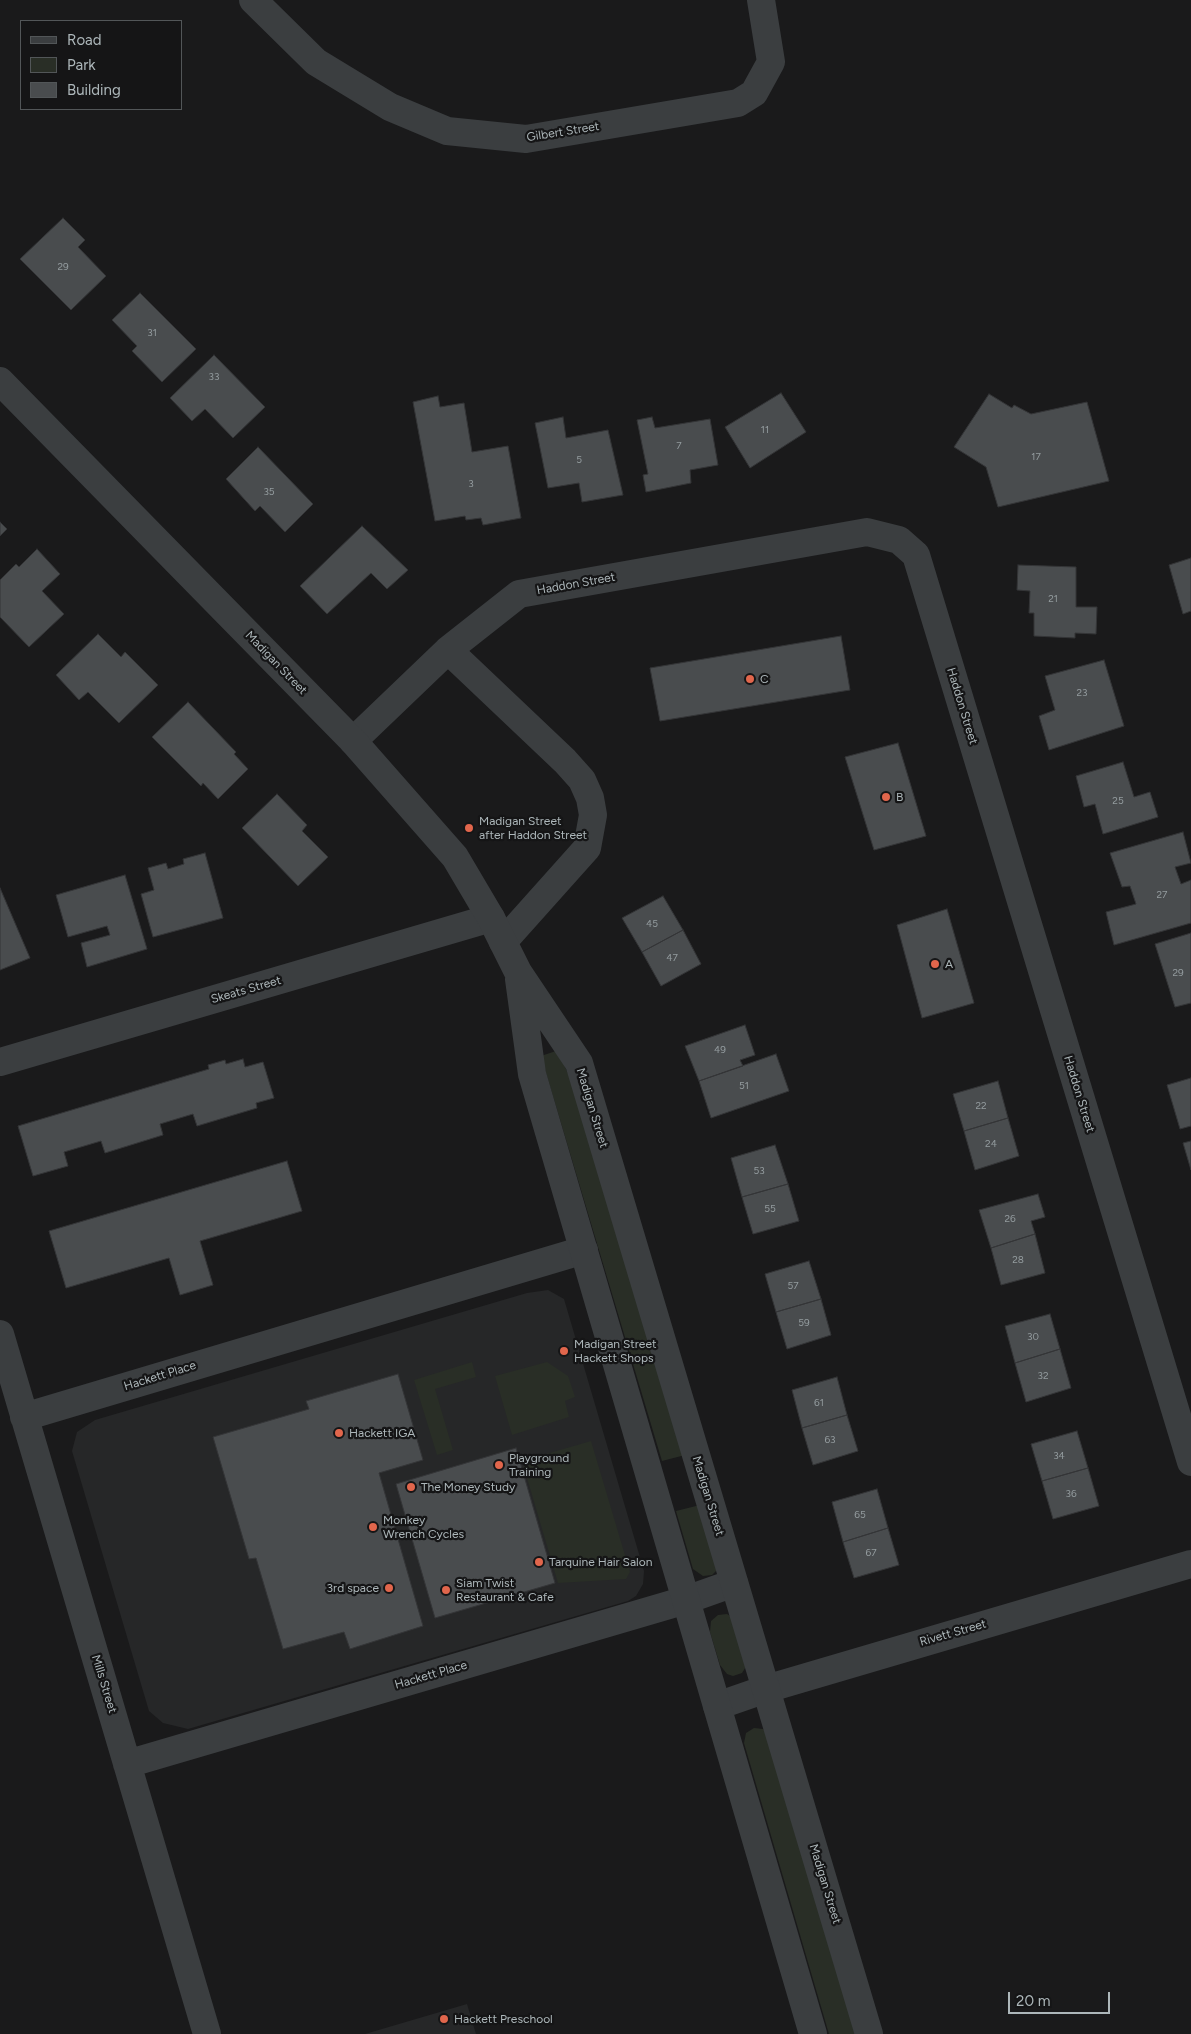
<!DOCTYPE html>
<html>
<head>
<meta charset="utf-8">
<style>
  body { margin:0 }
  #map { position:relative; width:1191px; height:2034px; overflow:hidden; background:#1a1a1b; font-family:Figtree,sans-serif }
  canvas { display:block }
  .legend { position:absolute; left:20px; top:20px; width:162px; height:90px; box-sizing:border-box; background:#151516; border:1px solid #525658; margin:0; padding:6px 9px; list-style:none; font-size:15px; color:#adb7ba }
  .legend li { display:flex; align-items:center; gap:10px; height:25px }
  .legend b { width:25px; border:1px solid #525658 }
  .scale { position:absolute; left:1008px; top:1992px; width:102px; height:22px; box-sizing:border-box; border:2px solid #adb7ba; border-top:0; padding-left:6px; font-size:15px; line-height:18px; white-space:nowrap; color:#adb7ba; -webkit-text-stroke:4px #151516; paint-order:stroke }
</style>
</head>
<body>
<div id="map">
<canvas width="1191" height="2034"></canvas>
<ul class="legend">
<li><b style="height:6px;background:#3b3e40"></b>Road</li>
<li><b style="height:14px;background:#292e26"></b>Park</li>
<li><b style="height:14px;background:#494c4e"></b>Building</li>
</ul>
<div class="scale">20 m</div>
</div>
<script>
const c = document.querySelector('canvas').getContext('2d');
c.lineJoin = 'round';
function fill(path, color) {
  c.fillStyle = color;
  c.fill(path, 'evenodd');
}
function poly(rows) {
  const path = new Path2D();
  for (const r of rows) {
    path.moveTo(r[0], r[1]);
    for (let i = 2; i < r.length; i += 2) path.lineTo(r[i], r[i + 1]);
  }
  return path;
}
function strokePath(path, color, width, dash) {
  c.strokeStyle = color;
  c.lineWidth = width;
  c.lineCap = dash ? 'butt' : 'round';
  c.setLineDash(dash || []);
  c.stroke(path);
}
function write(font, color, halo, rows, align = 'center') {
  c.font = font + ' Figtree,sans-serif';
  c.lineWidth = 4.5;
  c.setLineDash([]);
  c.textBaseline = 'middle';
  c.strokeStyle = halo;
  c.fillStyle = color;
  for (const [text, x, y, turn = 0] of rows) {
    c.save();
    c.translate(x, y);
    c.rotate((+turn || 0) * Math.PI / 180);
    c.textAlign = isNaN(turn) ? turn : align;
    if (halo) c.strokeText(text, 0, 0);
    c.fillText(text, 0, 0);
    c.restore();
  }
}
const built = poly([
  [548,1290,564,1299,644,1571,643,1584,636,1596,628,1601,188,1729,163,1723,149,1711,72,1451,77,1432,95,1420,527,1293],
  [467,2004,476,2034,365,2034]
]);
const green = poly([
  [556,1051,564,1064,598,1148,689,1454,662,1461,541,1056],
  [472,1362,476,1377,435,1389,453,1450,437,1455,414,1380],
  [547,1362,568,1376,575,1397,565,1401,569,1417,512,1435,495,1376],
  [591,1441,630,1572,626,1579,558,1583,522,1461],
  [704,1504,717,1570,712,1575,703,1576,693,1569,676,1511],
  [727,1614,735,1619,747,1665,742,1673,733,1676,727,1674,720,1665,710,1632,711,1621,718,1615],
  [754,1728,763,1729,772,1736,859,2034,829,2034,744,1743,746,1733]
]);
const building = poly([
  [63,218,85,240,78,247,106,276,71,310,20,259,63,218],
  [140,293,196,349,162,382,132,351,137,346,112,320,140,293],
  [214,355,265,407,233,438,205,409,192,421,170,398,214,355],
  [781,393,806,432,750,468,725,427,781,393],
  [989,394,1012,408,1014,405,1031,414,1087,402,1109,481,998,507,986,467,954,447,989,394],
  [438,396,440,407,464,403,472,452,508,446,521,518,483,525,481,518,466,520,465,516,435,521,413,402,438,396],
  [563,417,566,438,608,430,623,495,582,502,579,483,548,488,535,423,563,417],
  [652,417,655,428,710,419,718,465,690,470,691,483,646,492,643,475,648,474,637,420,652,417],
  [258,447,313,504,285,532,260,506,255,511,226,479,258,447],
  [0,522,7,529,0,536,0,522],
  [362,526,408,570,387,589,371,573,327,614,300,586,362,526],
  [37,549,60,574,42,591,64,614,29,647,0,617,0,580,16,564,19,567,37,549],
  [1191,558,1191,611,1183,614,1169,565,1191,558],
  [1018,565,1076,567,1076,607,1097,607,1096,634,1075,633,1075,638,1034,636,1034,613,1029,613,1030,591,1017,590,1018,565],
  [98,634,121,657,125,652,158,685,119,723,88,692,79,700,56,675,98,634],
  [841,636,850,690,660,721,650,668,841,636],
  [1104,660,1124,726,1049,750,1039,716,1055,710,1045,676,1104,660],
  [188,702,236,752,234,754,248,769,218,799,203,783,201,786,152,737,188,702],
  [898,743,926,836,874,850,845,757,898,743],
  [1123,762,1134,797,1150,792,1158,817,1103,834,1095,804,1084,807,1076,776,1123,762],
  [277,794,307,825,302,831,328,857,298,886,242,828,277,794],
  [1183,832,1191,863,1175,867,1181,884,1191,880,1191,923,1114,945,1106,912,1136,904,1130,886,1122,887,1110,853,1183,832],
  [205,853,223,918,153,937,141,894,154,890,148,868,166,863,168,869,184,864,183,859,205,853],
  [125,875,147,949,87,967,81,943,110,935,107,926,68,937,56,895,125,875],
  [0,888,30,958,0,970,0,888],
  [663,896,683,930,642,952,622,918,663,896],
  [947,909,974,1003,922,1018,897,925,947,909],
  [683,930,701,964,661,986,642,952,683,930],
  [1191,933,1191,1003,1175,1007,1155,944,1191,933],
  [745,1025,755,1055,740,1060,743,1066,699,1081,685,1046,745,1025],
  [776,1054,789,1091,711,1118,699,1081,776,1054],
  [243,1059,245,1067,263,1062,274,1098,256,1103,257,1108,197,1126,193,1114,160,1124,163,1135,105,1153,101,1141,64,1152,68,1166,33,1176,18,1126,209,1069,208,1065,225,1060,226,1064,243,1059],
  [1191,1078,1191,1126,1180,1129,1167,1085,1191,1078],
  [998,1081,1008,1118,964,1131,953,1094,998,1081],
  [1008,1118,1019,1156,975,1170,964,1131,1008,1118],
  [1191,1141,1191,1170,1183,1143,1191,1141],
  [775,1145,788,1184,742,1197,731,1158,775,1145],
  [287,1161,302,1211,200,1241,213,1285,180,1295,169,1258,66,1288,49,1231,287,1161],
  [788,1184,799,1221,753,1234,742,1197,788,1184],
  [1038,1194,1045,1217,1031,1221,1035,1234,991,1248,979,1210,1038,1194],
  [1035,1234,1045,1273,1001,1285,991,1248,1035,1234],
  [809,1261,821,1299,776,1312,765,1274,809,1261],
  [821,1299,831,1335,787,1349,776,1312,821,1299],
  [1050,1314,1060,1349,1015,1363,1005,1326,1050,1314],
  [1060,1349,1071,1388,1026,1402,1015,1363,1060,1349],
  [398,1374,423,1460,379,1473,423,1626,350,1649,344,1632,283,1649,256,1558,249,1559,213,1437,309,1409,306,1401,398,1374],
  [837,1377,847,1415,802,1428,792,1390,837,1377],
  [847,1415,858,1451,813,1465,802,1428,847,1415],
  [1077,1431,1088,1468,1042,1481,1031,1444,1077,1431],
  [516,1448,555,1583,435,1618,396,1484,516,1448],
  [1088,1468,1099,1506,1053,1519,1042,1481,1088,1468],
  [877,1489,888,1528,843,1542,832,1502,877,1489],
  [888,1528,899,1565,854,1578,843,1542,888,1528]
]);
const minor = poly([
  [253,0,316,62,390,107,447,131,526,139,738,103,754,93,771,62,761,0],
  [448,650,565,761,582,780,590,798,593,815,587,848,503,942],
  [353,741,448,650,519,594,867,532,899,540,916,555,1191,1462],
  [0,1062,491,918],
  [0,1334,207,2034],
  [24,1417,584,1250],
  [717,1706,766,1689,1191,1564],
  [127,1764,686,1600,734,1583]
]);
const tertiary = poly([
  [0,381,353,741,455,857,491,918,518,972,579,1063,869,2034],
  [519,979,532,1074,813,2034]
]);
const markers = [
  [750,679,5,"#e1664c"],
  [886,797,5,"#e1664c"],
  [469,828,5,"#e1664c"],
  [935,964,5,"#e1664c"],
  [564,1351,5,"#e1664c"],
  [339,1433,5,"#e1664c"],
  [499,1465,5,"#e1664c"],
  [411,1487,5,"#e1664c"],
  [373,1527,5,"#e1664c"],
  [539,1562,5,"#e1664c"],
  [389,1588,5,"#e1664c"],
  [446,1590,5,"#e1664c"],
  [444,2019,5,"#e1664c"]
];
const numberNames = [
  ["29",63,267],
  ["31",152,333],
  ["33",214,377],
  ["11",765,430],
  ["7",679,446],
  ["17",1036,457],
  ["5",579,460],
  ["3",471,484],
  ["35",269,492],
  ["21",1053,599],
  ["23",1082,693],
  ["25",1118,801],
  ["27",1162,895],
  ["45",652,924],
  ["47",672,958],
  ["29",1178,973],
  ["49",720,1050],
  ["51",744,1086],
  ["22",981,1106],
  ["24",991,1144],
  ["53",759,1171],
  ["55",770,1209],
  ["26",1010,1219],
  ["28",1018,1260],
  ["57",793,1286],
  ["59",804,1323],
  ["30",1033,1337],
  ["32",1043,1376],
  ["61",819,1403],
  ["63",830,1440],
  ["34",1059,1456],
  ["36",1071,1494],
  ["65",860,1515],
  ["67",871,1553]
];
const streetNames = [
  ["Gilbert Street",563,132,-9],
  ["Haddon Street",576,584,-10],
  ["Madigan Street",276,663,46],
  ["Haddon Street",962,706,73],
  ["Skeats Street",246,990,-16],
  ["Haddon Street",1079,1094,73],
  ["Madigan Street",592,1108,73],
  ["Hackett Place",160,1376,-17],
  ["Madigan Street",708,1496,73],
  ["Rivett Street",953,1633,-16],
  ["Hackett Place",431,1675,-16],
  ["Mills Street",104,1684,73],
  ["Madigan Street",825,1884,73]
];
const poiNames = [
  ["C",760,679],
  ["B",896,797],
  ["Madigan Street",479,821],
  ["after Haddon Street",479,835],
  ["A",945,964],
  ["Madigan Street",574,1344],
  ["Hackett Shops",574,1358],
  ["Hackett IGA",349,1433],
  ["Playground",509,1458],
  ["Training",509,1472],
  ["The Money Study",421,1487],
  ["Monkey",383,1520],
  ["Wrench Cycles",383,1534],
  ["Tarquine Hair Salon",549,1562],
  ["Siam Twist",456,1583],
  ["Restaurant & Cafe",456,1597],
  ["3rd space",379,1588,"right"],
  ["Hackett Preschool",454,2019]
];
fill(built, '#262728');
fill(green, '#292e26');
fill(building, '#494c4e');
strokePath(building, '#343537', 1);
strokePath(minor, '#3b3e40', 28);
strokePath(tertiary, '#3b3e40', 28);
for (const [x, y, r, color] of markers) {
  const dot = new Path2D();
  dot.arc(x, y, r, 0, 2 * Math.PI);
  c.fillStyle = color;
  c.fill(dot);
  strokePath(dot, '#151516', 2);
}
write('10px', '#949c9f', null, numberNames);
write('12px', '#adb7ba', '#151516', streetNames);
write('12px', '#adb7ba', '#151516', poiNames, 'left');
</script>
</body>
</html>
